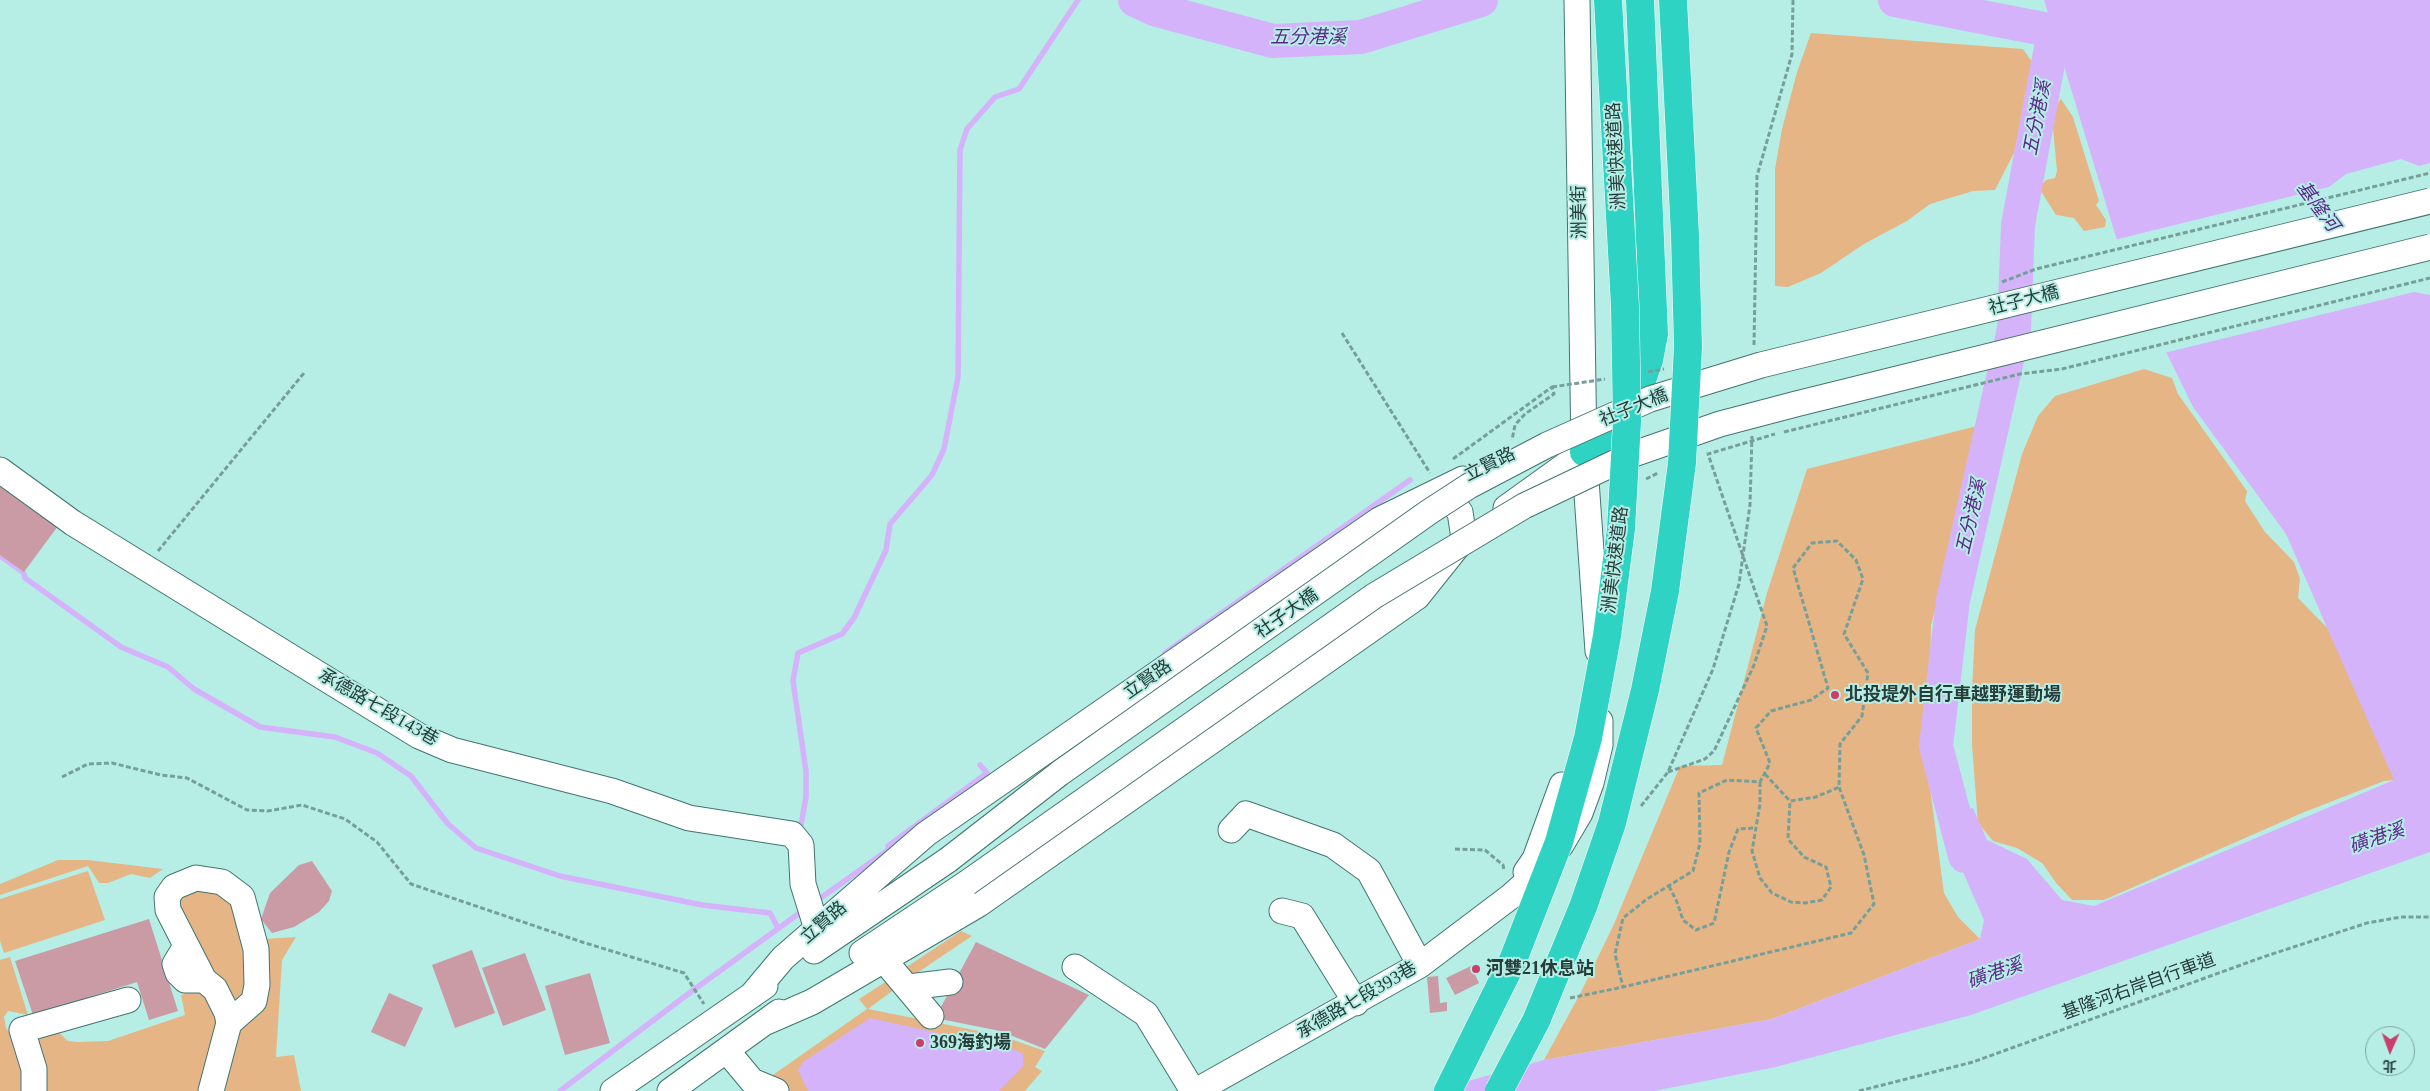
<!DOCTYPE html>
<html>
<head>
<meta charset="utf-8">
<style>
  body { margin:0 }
  #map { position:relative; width:2430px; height:1091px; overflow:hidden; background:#b6eee6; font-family:"Times New Roman","Noto Sans TC",serif }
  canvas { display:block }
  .north { position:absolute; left:2365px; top:1026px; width:50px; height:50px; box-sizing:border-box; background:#b6eee6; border:1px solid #7da7a1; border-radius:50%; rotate:182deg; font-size:14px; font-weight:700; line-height:20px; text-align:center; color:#273d3a }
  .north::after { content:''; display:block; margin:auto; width:18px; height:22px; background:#cb3e6b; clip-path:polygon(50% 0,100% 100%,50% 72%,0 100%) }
</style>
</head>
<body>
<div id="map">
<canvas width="2430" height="1091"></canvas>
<div class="north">北</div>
</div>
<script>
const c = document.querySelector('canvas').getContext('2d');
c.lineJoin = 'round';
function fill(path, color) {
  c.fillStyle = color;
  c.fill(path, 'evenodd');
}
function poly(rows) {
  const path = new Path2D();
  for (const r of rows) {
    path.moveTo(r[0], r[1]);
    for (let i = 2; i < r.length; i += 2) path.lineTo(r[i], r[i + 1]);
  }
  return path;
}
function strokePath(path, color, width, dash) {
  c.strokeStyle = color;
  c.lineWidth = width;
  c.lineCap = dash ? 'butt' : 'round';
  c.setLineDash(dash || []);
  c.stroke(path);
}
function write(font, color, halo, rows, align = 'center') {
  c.font = font + ' "Times New Roman","Noto Sans TC",serif';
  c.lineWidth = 4;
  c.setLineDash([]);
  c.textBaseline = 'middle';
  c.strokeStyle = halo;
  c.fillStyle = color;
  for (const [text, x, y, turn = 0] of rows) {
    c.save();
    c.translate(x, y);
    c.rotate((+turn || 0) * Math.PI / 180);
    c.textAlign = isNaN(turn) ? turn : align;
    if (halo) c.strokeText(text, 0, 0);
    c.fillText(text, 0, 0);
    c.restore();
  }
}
const green = poly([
  [1811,33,2023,49,2032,62,2028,91,2017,147,1995,190,1973,191,1930,204,1907,221,1864,244,1821,273,1788,287,1775,286,1775,169,1782,129,1797,72],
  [2061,99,2073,117,2099,201,2096,205,2106,220,2105,227,2084,231,2074,218,2056,215,2039,188,2046,180,2055,178,2057,171,2052,118,2056,105],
  [2144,369,2172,378,2178,394,2247,491,2245,501,2265,532,2294,562,2300,579,2298,598,2360,661,2395,780,2384,781,2302,813,2104,900,2072,900,2057,884,2042,863,2017,848,1993,841,1978,823,1972,745,1972,690,1975,630,2022,454,2038,416,2055,396],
  [1981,425,1931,626,1928,773,1944,893,1958,917,1980,939,1772,1019,1544,1060,1581,992,1614,924,1680,766,1722,765,1767,593,1807,469],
  [58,860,88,860,163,869,150,878,131,874,108,883,99,883,88,866,0,895,0,884],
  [88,871,105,920,4,953,0,941,0,899],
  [187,888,230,894,252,985,236,1005,212,977,176,911,180,893],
  [961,931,972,936,911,977,905,968],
  [296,937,282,960,276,1057,294,1055,301,1091,220,1091,234,1036,255,1016,263,939],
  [10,957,28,1015,8,1011,4,1017,6,1028,14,1037,25,1065,24,1091,0,1091,0,960],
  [893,977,899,986,868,1009,999,1035,1045,1051,1035,1067,1042,1071,1025,1091,750,1091,867,1009,859,999],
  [191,991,204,994,212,999,219,1027,204,1091,43,1091,33,1037,56,1030,68,1041,78,1042,108,1041,185,1015,181,995]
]);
const water = poly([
  [2044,0,2430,0,2430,852,1971,1015,1776,1067,1654,1091,1432,1091,1544,1060,1772,1019,1980,939,1984,920,1938,815,1973,808,1987,840,2027,859,2062,900,2094,906,2394,780,2286,534,2193,407,2126,270],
  [870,1018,1015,1050,1023,1054,1023,1066,999,1091,808,1091,798,1070,803,1062]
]);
const pier = poly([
  [2401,159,2419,166,2430,163,2430,295,2414,292,2164,353,2124,271,2114,240,2329,187,2346,174]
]);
const stream = poly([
  [0,556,23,572,25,578,121,647,168,667,194,689,260,727,335,737,377,753,411,776,448,824,476,848,560,876,702,905,770,913,778,928],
  [1165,653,1410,480],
  [801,825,806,797,806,771,793,681,798,653,842,634,854,618,886,550,890,524,932,475,944,449,958,377,960,150,967,129,995,97,1019,89,1078,0],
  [888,846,987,773,980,765],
  [815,902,895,845],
  [560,1091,688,994,805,909]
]);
const river = poly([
  [1135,0,1154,9,1273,41,1361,37,1481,0],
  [1895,0,2054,31,2076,28],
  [1965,856,1936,746,1953,600,2014,329,2018,225,2054,31]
]);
const building = poly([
  [0,485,58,526,24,572,0,555],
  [312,861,332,891,329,901,319,912,294,927,272,933,261,919,270,893,299,865],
  [149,919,178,1011,149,1020,137,982,33,1015,15,961],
  [976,942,1089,995,1045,1049,1000,1031,935,1018],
  [472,950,495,1013,455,1028,432,965],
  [525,953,546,1010,503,1026,482,968],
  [1471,966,1479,983,1455,995,1446,978],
  [590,973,610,1043,565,1055,545,986],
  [1438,976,1440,1003,1447,1002,1447,1011,1430,1013,1427,977],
  [389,993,423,1008,405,1047,371,1032]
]);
const path = poly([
  [1342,333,1430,473],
  [1754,345,1757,176,1792,54,1793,0],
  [1453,459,1552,387,1554,394,1525,414,1515,425,1512,440],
  [1646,479,1658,473],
  [158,551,304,373],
  [1765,774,1790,801,1816,797,1839,787],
  [62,777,88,764,112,763,161,775,187,778,247,810,268,811,302,805,345,819,377,842,411,884,582,942,684,973,704,1004],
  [1760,782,1760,804,1752,851,1760,878,1772,893,1791,902,1805,903,1822,900,1831,887,1826,867,1804,857,1788,839,1790,801],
  [1641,806,1668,772,1713,669,1739,584,1750,505,1752,436],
  [1455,849,1485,850,1503,865,1504,870],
  [1669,886,1677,902,1683,920,1696,930,1714,923,1729,852,1738,829,1755,828],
  [1570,998,1623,987,1851,933,1874,904,1864,855,1839,787,1840,744,1862,716,1868,673,1844,634,1863,579,1856,560,1837,541,1812,543,1793,568,1828,688,1811,700,1771,711,1756,728,1770,763,1760,782,1727,780,1699,793,1700,843,1693,871,1647,899,1623,918,1615,954,1623,987],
  [1859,1091,1973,1062,2263,957,2367,923,2401,917,2430,917]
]);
const minor = poly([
  [1577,0,1584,452,1598,651],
  [0,470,73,523,419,736,452,750,612,791,689,818,792,834,801,845,803,884,817,929],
  [1441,491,1460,512,1464,538],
  [1506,508,1584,452],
  [1231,830,1246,814,1333,845,1369,871,1420,965],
  [1526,872,1535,859,1562,785],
  [1282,911,1302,916,1356,1003],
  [186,946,175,964,178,973,185,980,204,980],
  [814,951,948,860],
  [862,953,967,883],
  [884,960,931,1016],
  [1075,967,1146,1014,1193,1091],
  [909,987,950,982],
  [752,995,783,958,926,834,1379,520,1463,479],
  [766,1022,812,1002,979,904,1417,597,1457,547],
  [727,1051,752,1081,776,1091],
  [34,1091,34,1069,22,1030,128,1000],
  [211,1091,229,1023,227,1013,215,989,204,980,168,910,167,897,174,887,196,878,222,882,242,897,256,949,257,985,254,1001,229,1023],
  [613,1091,765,986],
  [670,1091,779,1012],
  [1196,1091,1420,965,1510,897,1538,872,1561,845,1580,813,1591,783,1600,745,1600,721]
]);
const highway = poly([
  [1584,452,1605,436,1621,417,1638,391,1649,360,1654,334,1640,0]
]);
const pathBridge = poly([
  [2002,282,2036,269,2430,173],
  [1648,372,1664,369],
  [1552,387,1605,379],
  [1784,432,2020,374,2062,369,2430,278],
  [1668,772,1705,759,1714,751,1754,665,1767,626,1708,454,1775,434]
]);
const minorBridge = poly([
  [948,860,1060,773,1429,512,1469,486,1547,445,1650,399,1761,365,2430,201],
  [967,883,1374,596,1524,506,1631,455,1720,424,1796,404,2430,247]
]);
const highwayBridge = poly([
  [1448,1091,1513,960,1559,842,1588,738,1607,636,1621,529,1627,422,1625,306,1608,0],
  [1499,1091,1536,1021,1583,907,1612,823,1645,690,1665,591,1682,463,1688,347,1685,235,1673,0]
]);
const markers = [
  [1835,695,5,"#cb3e6b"],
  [1476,969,5,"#cb3e6b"],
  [920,1043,5,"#cb3e6b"]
];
const streetNames = [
  ["洲美快速道路",1617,156,-93],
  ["洲美街",1580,212,-91],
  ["社子大橋",2024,301,-14],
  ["社子大橋",1634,408,-22],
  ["立賢路",1490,465,-26],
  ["洲美快速道路",1616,560,-83],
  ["社子大橋",1287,614,-35],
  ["立賢路",1148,680,-35],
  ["承德路七段143巷",378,708,30],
  ["立賢路",824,923,-41],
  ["基隆河右岸自行車道",2139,987,-20],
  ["承德路七段393巷",1357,1001,-30]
];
const poiNames = [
  ["北投堤外自行車越野運動場",1845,695],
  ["河雙21休息站",1486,969],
  ["369海釣場",930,1043]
];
const waterNames = [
  ["五分港溪",1308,38],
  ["五分港溪",2038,118,-79],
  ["基隆河",2317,207,53],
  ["五分港溪",1972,517,-77],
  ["磺港溪",2377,839,-19],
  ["磺港溪",1995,974,-19]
];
fill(green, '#e6b586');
fill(water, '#d4b3fb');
fill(pier, '#b6eee6');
strokePath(stream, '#d4b3fb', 5.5);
strokePath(river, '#d4b3fb', 34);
fill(building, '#ca9ba4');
strokePath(minor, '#41756f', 27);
strokePath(highway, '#fff', 29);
strokePath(path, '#769f99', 3, [5, 2.5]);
strokePath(minor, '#fff', 25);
strokePath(highway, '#2ed3c3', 28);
strokePath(minorBridge, '#41756f', 27, []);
strokePath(highwayBridge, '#fff', 29, []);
strokePath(pathBridge, '#769f99', 3, [5, 2.5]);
strokePath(minorBridge, '#fff', 25);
strokePath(highwayBridge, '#2ed3c3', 28);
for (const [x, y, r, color] of markers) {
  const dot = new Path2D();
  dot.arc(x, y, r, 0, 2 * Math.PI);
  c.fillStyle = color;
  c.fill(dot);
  strokePath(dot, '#b6eee6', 2);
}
write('18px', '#273d3a', '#b6eee6', streetNames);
write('bold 18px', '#273d3a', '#b6eee6', poiNames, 'left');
write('italic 19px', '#5e278c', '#b6eee6', waterNames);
</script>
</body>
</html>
